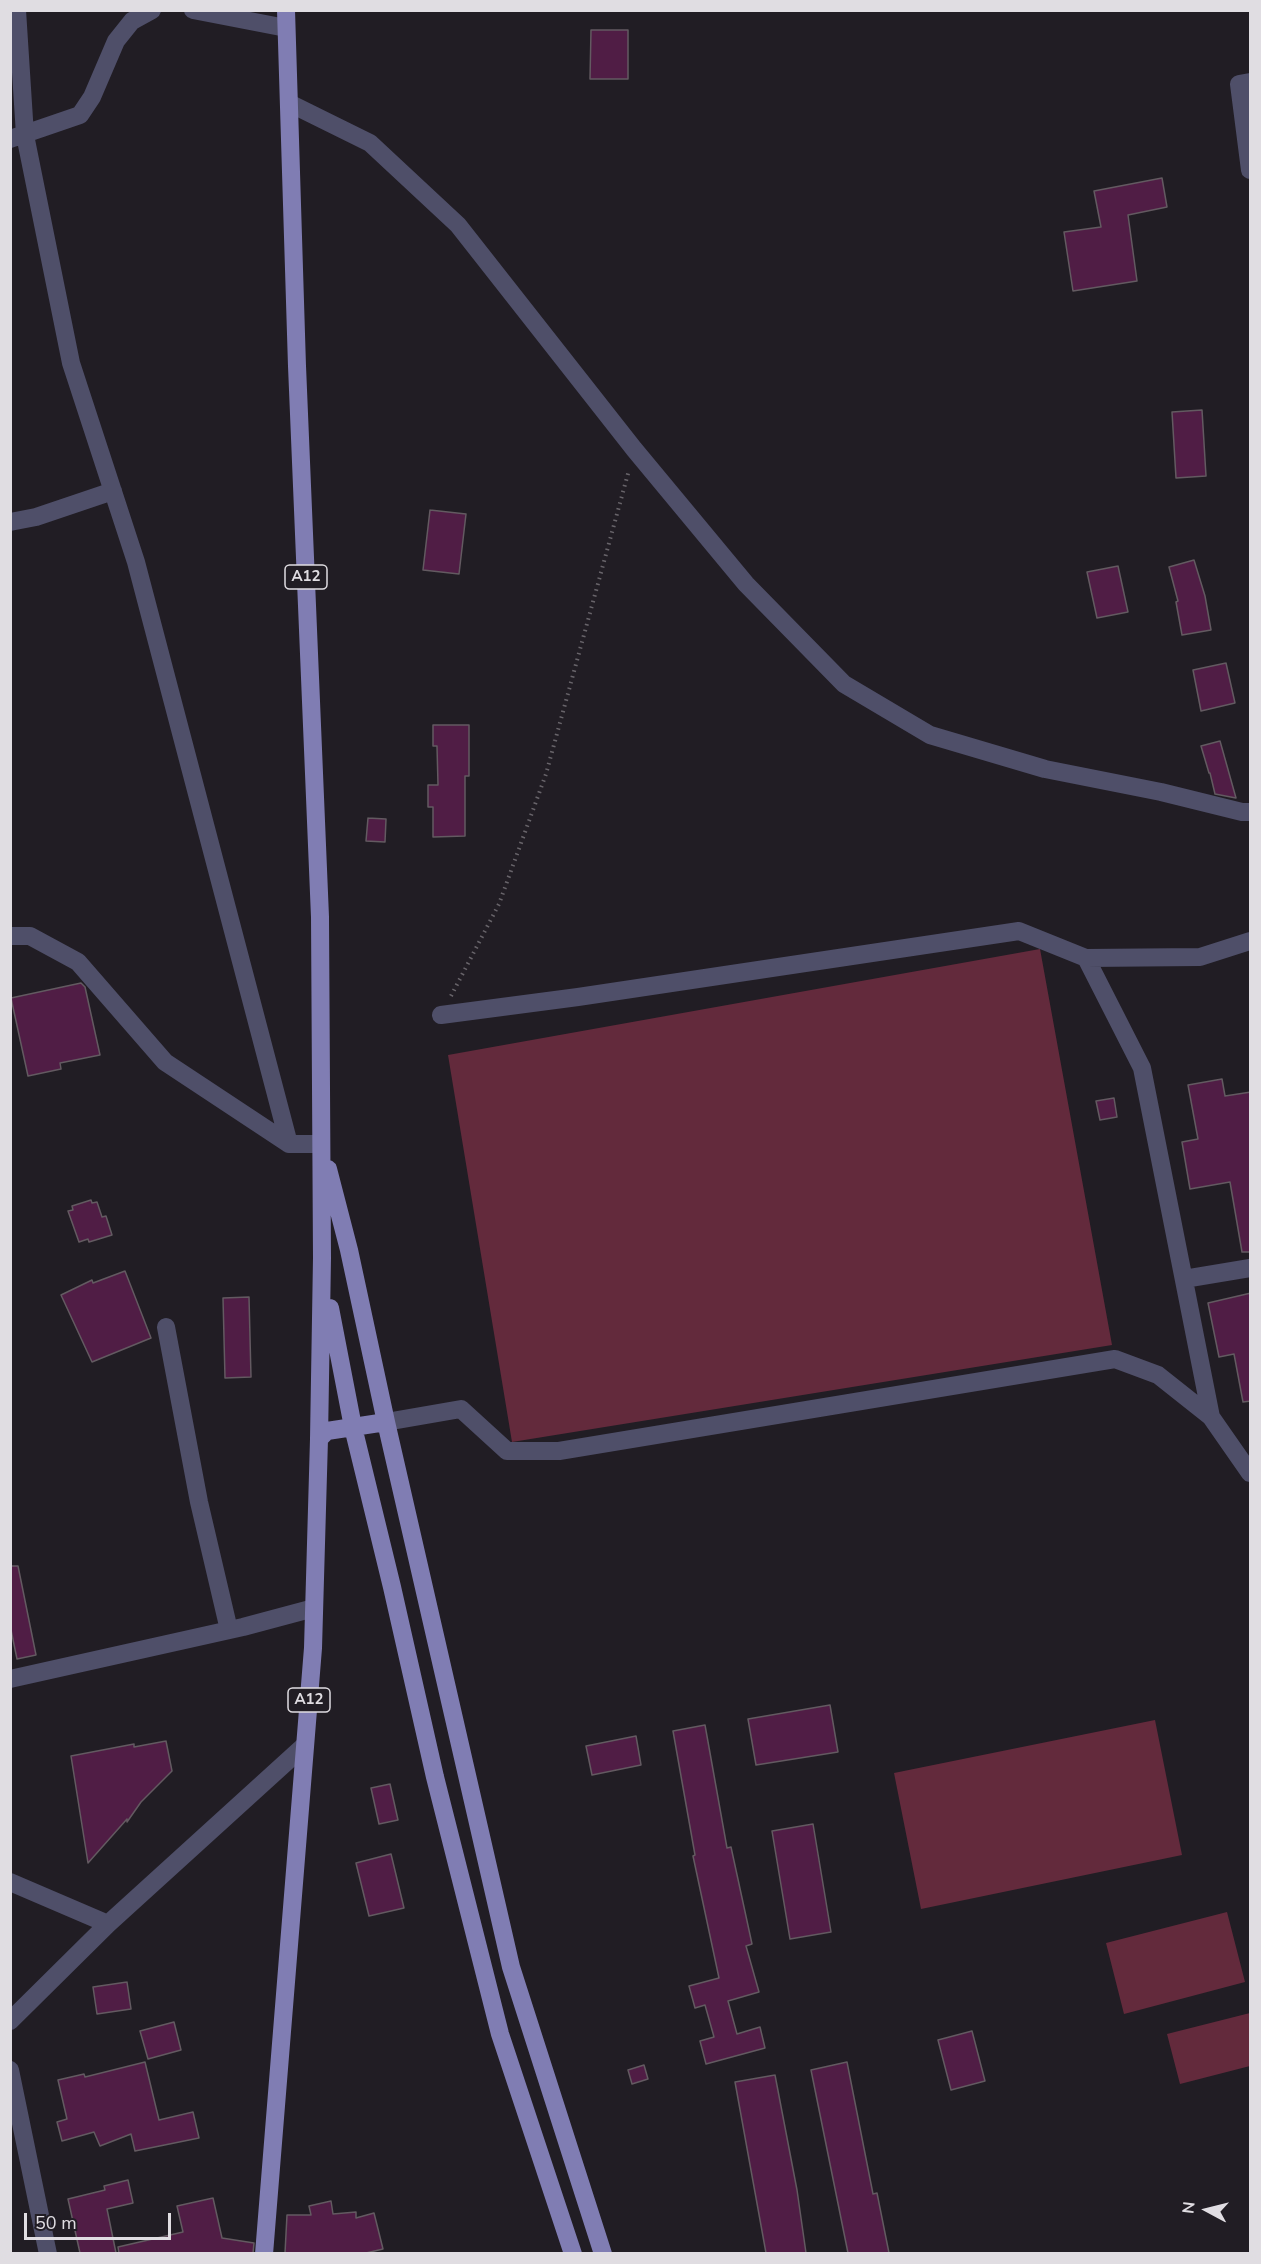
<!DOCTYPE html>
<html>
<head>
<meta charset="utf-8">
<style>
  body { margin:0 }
  #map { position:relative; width:1261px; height:2264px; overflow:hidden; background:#211d24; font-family:"Nunito Sans",sans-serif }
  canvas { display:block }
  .frame { position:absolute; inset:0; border:12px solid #e0dde2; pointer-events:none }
  .north { position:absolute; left:1177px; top:2180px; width:60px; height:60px; -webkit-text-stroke:4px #211d24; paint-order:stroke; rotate:277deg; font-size:16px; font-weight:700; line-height:24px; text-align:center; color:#e0dde2 }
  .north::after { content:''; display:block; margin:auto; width:21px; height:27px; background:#e0dde2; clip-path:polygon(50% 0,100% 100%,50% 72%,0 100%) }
  .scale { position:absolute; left:24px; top:2213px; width:147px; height:27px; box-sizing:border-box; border:3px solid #e0dde2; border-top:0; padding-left:8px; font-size:18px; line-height:21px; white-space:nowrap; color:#e0dde2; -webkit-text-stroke:4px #211d24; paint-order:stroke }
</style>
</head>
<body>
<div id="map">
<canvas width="1261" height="2264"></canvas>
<div class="frame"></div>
<div class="north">N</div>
<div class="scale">50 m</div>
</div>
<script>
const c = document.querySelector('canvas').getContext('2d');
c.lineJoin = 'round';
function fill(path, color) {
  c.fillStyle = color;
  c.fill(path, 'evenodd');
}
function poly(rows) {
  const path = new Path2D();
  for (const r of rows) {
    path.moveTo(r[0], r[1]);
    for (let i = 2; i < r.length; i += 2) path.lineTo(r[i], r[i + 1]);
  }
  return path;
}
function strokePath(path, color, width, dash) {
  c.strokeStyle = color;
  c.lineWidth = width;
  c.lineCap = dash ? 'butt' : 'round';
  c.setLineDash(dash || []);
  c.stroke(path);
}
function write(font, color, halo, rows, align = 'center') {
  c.font = font + ' "Nunito Sans",sans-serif';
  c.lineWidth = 4.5;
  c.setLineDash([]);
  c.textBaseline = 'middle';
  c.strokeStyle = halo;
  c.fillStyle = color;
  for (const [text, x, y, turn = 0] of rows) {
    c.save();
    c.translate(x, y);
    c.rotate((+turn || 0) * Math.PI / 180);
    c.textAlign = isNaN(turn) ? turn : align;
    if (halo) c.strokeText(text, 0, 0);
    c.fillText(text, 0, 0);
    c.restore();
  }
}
const green = poly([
  [1040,949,1112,1345,512,1442,448,1055],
  [1155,1720,1182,1855,921,1909,894,1773],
  [1227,1912,1245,1982,1124,2014,1106,1943],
  [1250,2013,1250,2066,1180,2084,1167,2034]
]);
const building = poly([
  [591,30,628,30,628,79,590,79,591,30],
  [1162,178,1167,207,1128,215,1137,281,1073,291,1064,232,1101,227,1094,191,1162,178],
  [1202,410,1206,476,1176,478,1172,412,1202,410],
  [430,510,466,514,459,574,423,570,430,510],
  [1194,560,1205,596,1211,630,1182,635,1176,602,1178,601,1169,567,1194,560],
  [1118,566,1128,612,1097,618,1087,572,1118,566],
  [1226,663,1235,703,1201,711,1193,670,1226,663],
  [433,725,469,725,469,776,465,776,465,836,433,837,433,807,428,807,428,785,438,785,437,746,433,746,433,725],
  [1220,741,1236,798,1215,794,1210,773,1209,773,1201,746,1220,741],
  [368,818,386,819,385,842,366,841,368,818],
  [81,983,85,987,100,1055,60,1063,61,1069,28,1076,11,998,81,983],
  [1222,1079,1225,1096,1251,1092,1251,1252,1242,1252,1230,1182,1190,1189,1182,1142,1198,1139,1188,1085,1222,1079],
  [1114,1098,1117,1117,1100,1120,1096,1101,1114,1098],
  [91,1200,92,1203,97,1202,102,1217,106,1216,112,1235,89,1242,88,1239,79,1242,68,1211,73,1210,72,1206,91,1200],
  [125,1271,151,1338,92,1362,61,1295,92,1280,93,1283,125,1271],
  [1251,1293,1251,1401,1243,1402,1234,1354,1219,1357,1208,1303,1251,1293],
  [249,1297,251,1377,225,1378,223,1298,249,1297],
  [10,1566,18,1566,36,1655,17,1659,10,1625,10,1566],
  [830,1705,838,1752,756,1765,748,1719,830,1705],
  [705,1725,727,1848,731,1847,752,1944,746,1946,759,1992,728,2001,737,2034,760,2027,765,2048,706,2064,700,2041,714,2037,705,2005,695,2008,689,1986,719,1978,693,1856,695,1855,673,1731,705,1725],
  [636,1736,641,1765,592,1775,586,1746,636,1736],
  [166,1741,172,1771,141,1802,127,1822,127,1819,88,1863,71,1756,134,1744,134,1747,166,1741],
  [390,1784,398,1820,379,1824,371,1788,390,1784],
  [813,1824,831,1932,790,1939,772,1831,813,1824],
  [391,1854,404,1908,369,1916,356,1863,391,1854],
  [127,1982,131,2009,97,2014,93,1987,127,1982],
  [174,2022,181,2050,148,2059,140,2031,174,2022],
  [972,2031,985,2081,951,2090,938,2040,972,2031],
  [145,2062,159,2120,193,2112,199,2138,135,2151,131,2134,100,2146,94,2132,62,2141,57,2122,67,2119,58,2080,84,2074,85,2077,145,2062],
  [847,2062,873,2194,877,2193,889,2253,848,2253,811,2070,847,2062],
  [644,2065,648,2079,632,2084,628,2070,644,2065],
  [775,2075,797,2190,806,2253,766,2253,735,2082,775,2075],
  [128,2180,133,2203,107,2209,116,2253,80,2253,68,2199,105,2190,104,2186,128,2180],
  [213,2198,222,2238,254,2243,253,2253,119,2253,118,2247,183,2232,177,2206,213,2198],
  [331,2201,333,2214,356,2212,356,2218,374,2213,383,2249,366,2253,285,2253,287,2215,311,2215,309,2206,331,2201]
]);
const path = poly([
  [451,996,499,904,546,774,629,470]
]);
const minor = poly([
  [17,10,25,135,71,363,136,562,289,1144,321,1144],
  [193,10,286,28],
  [1250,82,1239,84,1250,170],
  [289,103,370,143,458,225,634,449,746,584,844,684,930,735,1045,769,1161,792,1242,812,1250,812],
  [10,139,80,115,92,97,116,41,132,21,152,10],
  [10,522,36,517,113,491],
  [10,936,30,936,78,962,165,1062,289,1144],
  [1086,958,1142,1068,1211,1417],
  [441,1015,578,997,1019,931,1086,958,1200,957,1250,941],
  [1184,1279,1250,1268],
  [166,1327,199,1502,229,1630],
  [386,1422,461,1409,507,1451,559,1451,1115,1359,1158,1375,1211,1417,1250,1473],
  [10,1679,243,1627,314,1608],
  [10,1882,108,1924],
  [10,2021,108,1924,305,1745],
  [10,2070,48,2254]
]);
const major = poly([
  [328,1169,349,1250,386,1422,511,1967,603,2254],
  [330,1308,353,1427,392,1587,435,1777,500,2034,573,2254],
  [319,1439,327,1431,386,1422],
  [264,2254,313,1648,319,1439,322,1258,320,917,297,366,286,10]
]);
const shields = [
  [306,577,42],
  [309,1700,42]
];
const shieldNames = [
  ["A12",306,577],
  ["A12",309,1700]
];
fill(green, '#632a3c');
fill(building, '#501d45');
strokePath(building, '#635a61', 1.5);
strokePath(path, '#68646a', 4, [1.5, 4.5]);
strokePath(minor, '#4f4f69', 18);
strokePath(major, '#807db3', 18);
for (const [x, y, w] of shields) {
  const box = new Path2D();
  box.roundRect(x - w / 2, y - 12, w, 24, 4.5);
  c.fillStyle = '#211d24';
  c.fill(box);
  strokePath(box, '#e0dde2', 1.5);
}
write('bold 15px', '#e0dde2', null, shieldNames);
</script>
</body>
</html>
